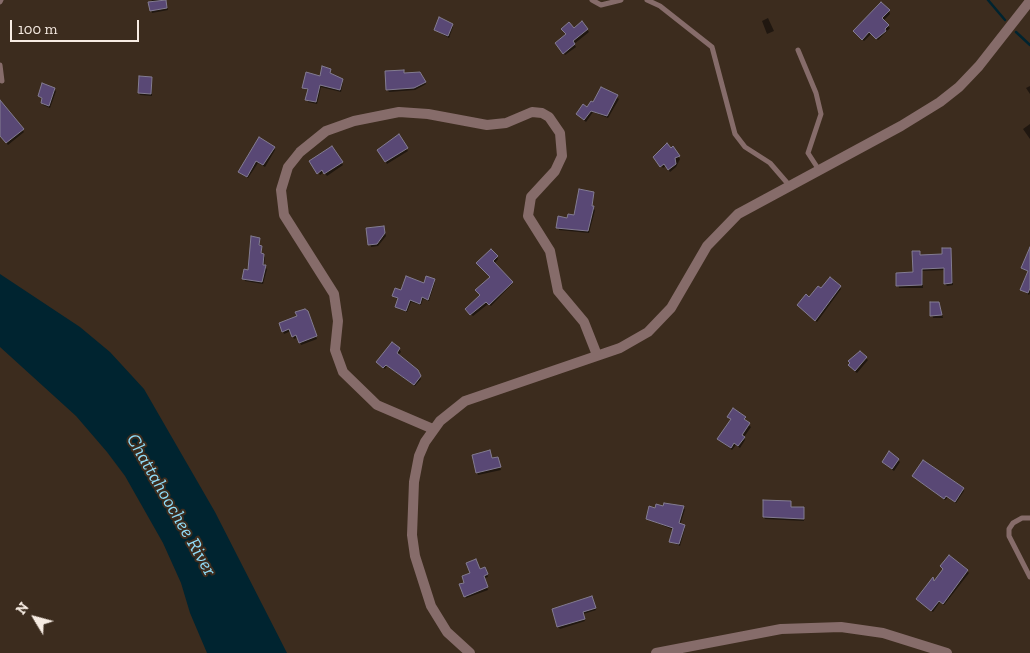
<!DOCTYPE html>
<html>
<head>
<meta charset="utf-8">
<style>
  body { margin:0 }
  #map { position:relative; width:1030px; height:653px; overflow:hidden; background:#3c2c1e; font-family:"Zilla Slab",serif }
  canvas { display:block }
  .north { position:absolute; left:10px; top:593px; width:50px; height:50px; -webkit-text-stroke:4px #3c2c1e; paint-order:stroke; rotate:307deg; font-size:14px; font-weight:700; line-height:20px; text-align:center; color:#f7ece3 }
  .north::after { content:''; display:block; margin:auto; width:18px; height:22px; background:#f7ece3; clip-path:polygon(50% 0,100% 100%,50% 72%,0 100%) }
  .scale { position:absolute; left:10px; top:20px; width:129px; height:22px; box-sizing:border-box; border:2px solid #f7ece3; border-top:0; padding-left:6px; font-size:15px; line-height:18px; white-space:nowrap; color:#f7ece3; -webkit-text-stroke:4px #3c2c1e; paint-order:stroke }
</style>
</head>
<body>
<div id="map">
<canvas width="1030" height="653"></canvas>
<div class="north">N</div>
<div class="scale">100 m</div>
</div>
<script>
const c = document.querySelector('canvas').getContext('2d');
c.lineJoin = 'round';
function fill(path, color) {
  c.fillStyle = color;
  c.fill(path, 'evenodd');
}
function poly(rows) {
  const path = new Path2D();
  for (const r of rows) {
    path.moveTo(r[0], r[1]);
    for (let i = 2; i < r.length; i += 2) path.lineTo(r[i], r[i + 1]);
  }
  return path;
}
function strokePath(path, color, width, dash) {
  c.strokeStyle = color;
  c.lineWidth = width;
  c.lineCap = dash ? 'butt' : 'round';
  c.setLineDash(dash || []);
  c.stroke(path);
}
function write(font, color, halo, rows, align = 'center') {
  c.font = font + ' "Zilla Slab",serif';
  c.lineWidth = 4;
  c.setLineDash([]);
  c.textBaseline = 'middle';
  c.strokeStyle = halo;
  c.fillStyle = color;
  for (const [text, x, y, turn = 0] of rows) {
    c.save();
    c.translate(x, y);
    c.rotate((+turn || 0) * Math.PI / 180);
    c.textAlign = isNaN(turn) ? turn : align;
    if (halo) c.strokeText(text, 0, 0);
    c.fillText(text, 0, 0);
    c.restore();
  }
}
const water = poly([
  [0,274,80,327,110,352,144,389,215,512,287,653,207,653,190,613,181,583,163,543,125,476,107,452,76,416,0,347]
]);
const shadow = poly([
  [152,0,165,0,168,10,152,13,150,3],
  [889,11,890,14,883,21,890,28,878,40,871,34,864,41,856,34],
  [768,18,774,31,767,34,762,21],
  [582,23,589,32,574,44,576,47,565,55,558,45],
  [452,25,453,27,449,38,435,30],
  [330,70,331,74,343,82,341,92,321,87,317,104,308,102,308,91,304,88],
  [420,73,426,84,415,90,389,92,387,89,404,74],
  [152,78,152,96,140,95,139,93],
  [1030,86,1030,94,1026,88],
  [602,88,619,99,608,118,593,112,586,122,577,114,594,103],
  [54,89,56,91,50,108,43,105,43,99,39,96],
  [0,102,24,132,8,145,0,135],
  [1030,124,1030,139,1023,129],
  [399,135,408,151,387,164,379,151],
  [332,147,343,165,327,176,324,172,320,175,311,161],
  [274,148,275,150,265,167,258,163,248,178,241,174,240,172],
  [673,148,680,159,676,167,670,172,666,166,663,168,655,157],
  [593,193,592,207,595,210,589,233,559,230,559,218,568,219,575,217],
  [384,228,386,236,378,246,371,247,368,229],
  [259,239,262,255,265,257,264,266,267,269,263,284,245,281,244,278,249,271],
  [950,249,953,285,947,286,945,283,945,270,922,271,923,288,899,288,897,274,914,274,919,252,920,256,943,255],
  [1030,251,1030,293,1029,295,1021,289,1029,272,1023,268],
  [497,257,498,259,494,264,512,284,491,306,488,304,473,316,468,312,482,296,491,278,478,264],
  [434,280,435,282,429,301,423,299,421,305,411,302,407,312,398,309,399,300,393,296],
  [840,287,841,289,817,322,799,306,821,290],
  [931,303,939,303,943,318,933,318],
  [308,315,317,339,301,345,298,337,294,339,291,331,284,334,283,331],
  [399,349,401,352,398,355,417,370,421,379,415,386,387,366,385,369,379,365],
  [860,353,868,360,857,373,851,368],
  [729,417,745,418,745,422,751,427,744,437,745,440,740,448,736,445,732,450,718,439,731,420],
  [498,458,501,470,478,475,477,472,492,460],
  [898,460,900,462,894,471,883,462],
  [915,478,963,489,964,491,956,503,948,497,945,500],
  [790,502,791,508,803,508,804,521,765,519,764,517],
  [676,505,685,509,680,525,685,528,680,546,670,541,674,530,647,519,656,510,675,508],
  [480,571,486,571,488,577,484,578,488,590,466,598,466,583,472,574],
  [967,571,969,573,944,605,940,602,933,612,919,602,918,600,934,583],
  [593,600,596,610,583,614,585,621,560,629,558,627]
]);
const stream = poly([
  [988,0,1005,20],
  [1016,32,1030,45]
]);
const building = poly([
  [166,0,167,8,150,11,148,2,166,0],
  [881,2,890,10,882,18,889,25,885,29,886,31,876,39,869,32,862,40,853,31,881,2],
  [439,17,453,24,448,36,434,30,439,17],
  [582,21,588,29,573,41,575,44,563,54,555,43,566,34,561,29,569,22,574,28,582,21],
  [322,66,331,69,330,73,343,79,340,90,320,85,316,102,305,100,308,89,302,88,306,72,320,76,322,66],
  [404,70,404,73,420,72,426,82,414,88,386,90,385,71,404,70],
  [139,76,152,77,151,94,138,93,139,76],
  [42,83,55,88,49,106,41,103,42,98,38,96,42,83],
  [601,87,618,95,607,116,591,111,584,120,576,114,583,104,587,107,591,101,593,102,601,87],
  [0,100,24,129,6,143,0,136,0,100],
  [399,134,408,148,385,162,377,150,399,134],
  [259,137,275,147,263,165,256,161,247,177,238,172,259,137],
  [667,143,671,148,673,146,680,156,675,158,676,164,668,170,664,164,660,167,653,157,667,143],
  [332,146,343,162,324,174,322,170,317,174,309,161,332,146],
  [579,189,594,192,592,206,594,206,588,231,556,228,558,216,567,218,568,214,574,215,579,189],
  [384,226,385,233,377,244,368,245,366,228,384,226],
  [251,236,260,238,259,245,262,246,261,253,264,254,263,265,266,265,262,282,242,279,244,269,248,270,251,236],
  [1030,247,1030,288,1028,293,1020,290,1028,271,1021,268,1030,247],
  [942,248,951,248,952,283,944,284,944,268,922,269,922,285,896,286,896,273,913,272,912,251,920,251,920,255,942,254,942,248],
  [491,249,498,256,493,261,513,282,489,305,486,302,470,315,465,309,480,295,475,290,490,277,476,263,491,249],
  [406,276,424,283,426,276,435,279,428,300,422,297,420,304,410,300,406,311,395,307,398,298,392,296,395,288,401,290,406,276],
  [830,277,841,286,815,321,797,305,806,294,809,297,818,286,821,288,830,277],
  [930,302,939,302,942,315,930,316,930,302],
  [305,309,308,311,317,336,299,343,296,335,292,337,289,329,282,332,279,323,297,316,295,312,305,309],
  [392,342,400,348,397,353,418,370,421,376,414,385,386,365,383,368,376,362,392,342],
  [860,351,867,357,855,371,848,365,850,363,848,361,860,351],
  [733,408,746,417,744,419,750,423,742,435,745,437,738,446,734,443,731,448,717,439,731,419,727,417,733,408],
  [490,450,492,458,498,457,501,467,476,473,472,455,490,450],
  [889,451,899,459,892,469,882,462,889,451],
  [923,460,964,488,955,502,946,496,944,499,912,476,923,460],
  [763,500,791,501,791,507,804,507,804,519,763,517,763,500],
  [664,503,684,506,679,523,685,525,679,544,669,542,673,528,646,519,649,506,655,508,656,504,663,506,664,503],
  [949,555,968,570,943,604,939,601,931,611,916,599,933,577,934,581,943,569,940,566,949,555],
  [476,559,480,569,485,567,488,574,484,576,488,587,464,597,459,584,464,583,462,576,470,573,466,563,476,559],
  [592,596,596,608,583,612,585,619,557,627,552,609,592,596]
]);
const service = poly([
  [592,0,601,5,621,0],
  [647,0,660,6,712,47,735,134,745,147,770,163,789,185],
  [0,2,1,0],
  [798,50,816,93,821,114,808,153,819,170],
  [0,65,2,81],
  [1030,518,1022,518,1013,523,1009,529,1009,536,1030,577]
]);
const minor = poly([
  [433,429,377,405,343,372,335,350,338,321,334,294,284,215,281,190,288,167,300,152,326,131,354,121,399,112,428,114,487,125,506,123,532,112,542,113,549,117,560,133,562,156,555,171,531,197,528,216,550,251,558,291,584,322,597,355],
  [470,653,447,632,431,606,415,556,412,535,414,482,419,456,425,442,440,421,465,401,620,348,648,332,671,308,707,246,738,214,901,126,940,102,959,87,979,66,1030,1],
  [656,653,781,629,841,627,883,633,947,653]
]);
const waterNames = [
  ["Chattahoochee River",171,505,60]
];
fill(water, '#002430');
fill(shadow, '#0007');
strokePath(stream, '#002430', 2.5);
fill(building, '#594875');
strokePath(building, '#837c91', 1);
strokePath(service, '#866c6a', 5);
strokePath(minor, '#866c6a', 10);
write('italic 19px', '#91ddf9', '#3c2c1e', waterNames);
</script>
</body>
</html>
